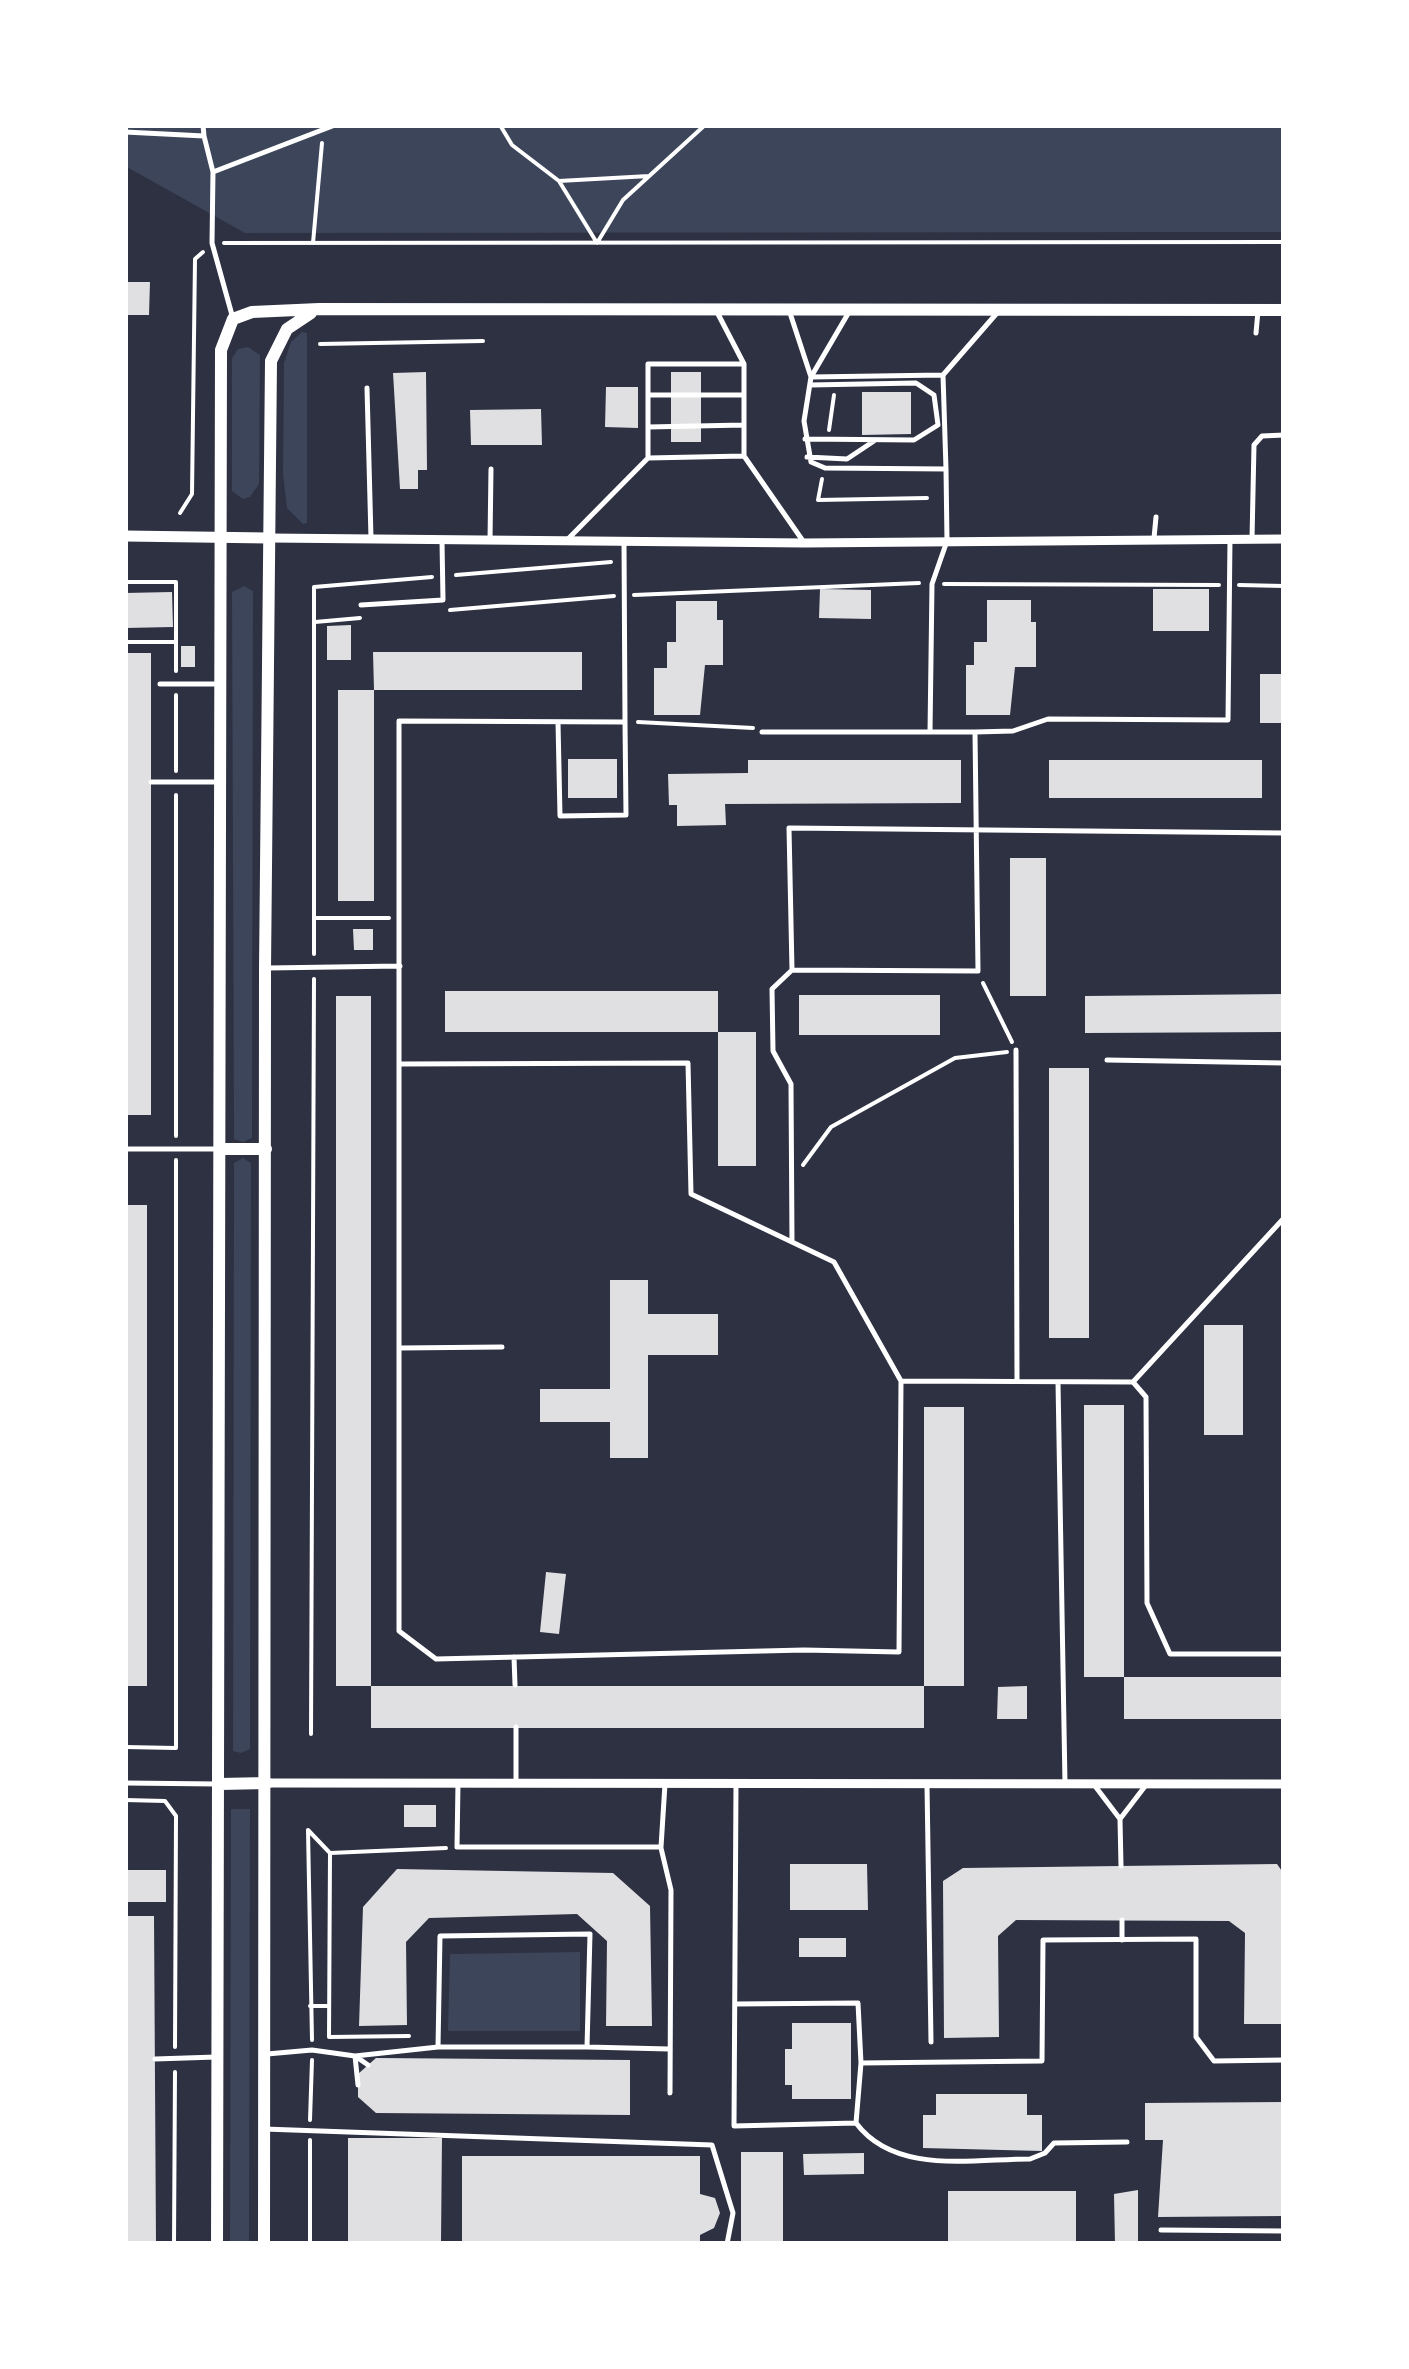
<!DOCTYPE html>
<html>
<head>
<meta charset="utf-8">
<style>
  body { margin:0 }
  #map { position:relative; width:1409px; height:2369px; overflow:hidden; background:#2d3142; font-family:Arial,sans-serif }
  canvas { display:block }
  .frame { position:absolute; inset:0; border:128px solid #fff; pointer-events:none }
</style>
</head>
<body>
<div id="map">
<canvas width="1409" height="2369"></canvas>
<div class="frame"></div>
</div>
<script>
const ctx = document.querySelector('canvas').getContext('2d');
ctx.lineJoin = 'round';
function paint(path, color) { ctx.fillStyle = color; ctx.fill(path, 'evenodd'); }
function trace(path, color, width, dash) { ctx.strokeStyle = color; ctx.lineWidth = width; ctx.lineCap = dash ? 'butt' : 'round'; ctx.setLineDash(dash || []); ctx.stroke(path); }
const green = new Path2D(`
  M125,125H1284V232L245,233L125,166Z
  M302,332L307,333V523L303,524L287,508L283,474L284,363L291,342Z
  M248,347L260,355L259,484L250,497L243,499L232,491V358L238,349Z
  M244,586L253,591L252,1138L243,1142L234,1139L232,592Z
  M243,1158L251,1163L250,1749L241,1753L233,1751L234,1163Z
  M231,1809H250L249,2244H230Z
  M580,1952V2031H448L450,1954Z`);
const building = new Path2D(`
  M127,282H150L149,315H127Z
  M426,372L427,470H418V489H400L393,373Z
  M671,372H701V442H671Z
  M606,387H638V428L605,427Z
  M862,392H911V434L862,435Z
  M541,409L542,445H471L470,410Z
  M820,589L871,590V619L819,618Z
  M1153,589H1209V631H1153Z
  M172,592L173,627L125,628V593Z
  M987,600H1031V622H1036V667H1015L1010,715H966V665H974V642H987Z
  M676,601H717V620H723V665H705L700,715H654V668H667V642H676Z
  M351,625V660H327V626Z
  M181,646H195V667H181Z
  M373,652H582V690H374Z
  M125,653H151V1115H125Z
  M1260,674H1284V723H1260Z
  M338,690H374V901H338Z
  M568,759H617V798H568Z
  M748,760H961V803L725,804L726,825L677,826V805H669L668,774L748,773Z
  M1049,760H1262V798H1049Z
  M1010,858H1046V996H1010Z
  M353,929H373V950H354Z
  M445,991H718V1032H756V1166H718V1032H445Z
  M1284,994V1032L1085,1033V996Z
  M799,995H940V1035H799Z
  M336,996H371V1686H336Z
  M1049,1068H1089V1338H1049Z
  M125,1205H147V1686H125Z
  M610,1280H648V1314H718V1355H648V1458H610V1422H540V1389H610Z
  M1204,1325H1243V1435H1204Z
  M1084,1405H1124V1677H1084Z
  M924,1407H964V1686H924V1728H371V1686H924Z
  M546,1572L566,1574L559,1634L540,1632Z
  M1124,1677H1284V1719H1124Z
  M1027,1686V1719H997L998,1687Z
  M404,1805H436V1827H404Z
  M790,1864H867L868,1910H790Z
  M1277,1864L1284,1874V2024H1244L1245,1933L1229,1921L1016,1920L998,1936L999,2037L944,2038L943,1881L963,1868Z
  M397,1869L613,1873L650,1906L652,2026H606L607,1941L577,1914L429,1918L406,1942L407,2025L359,2026L363,1907Z
  M125,1870H166V1902H125Z
  M125,1916H154L156,2244H125Z
  M799,1938H846V1957H799Z
  M792,2023H851V2099H792V2085H785V2049H792Z
  M376,2058L630,2060V2115L376,2113L358,2097V2074Z
  M936,2094H1027V2115H1042V2151L923,2148V2115H936Z
  M1284,2102V2216L1158,2217L1163,2140H1145V2103Z
  M348,2138H442L441,2241H348Z
  M741,2152H783V2243H741Z
  M864,2153V2174L804,2175L803,2154Z
  M462,2156H700V2194L715,2198L720,2213L714,2228L700,2235V2244H462Z
  M1138,2190V2244H1115L1114,2194Z
  M948,2191H1076V2244H948Z`);
const path = new Path2D(`
  M500,125L512,145L559,181L597,243L623,200L705,125
  M559,181L649,176
  M224,243L1284,242
  M313,243L322,143
  M320,344L483,341
  M829,430L834,395
  M822,479L818,500L927,498
  M180,513L192,494L195,259L203,252
  M456,575L611,562
  M125,582H176V671
  M944,584L1219,585
  M1239,585L1284,586
  M634,595L919,583
  M450,610L614,596
  M315,622L360,618
  M125,642H176
  M176,695V771
  M638,722L753,728
  M176,795V1136
  M314,918H389
  M314,954V587L432,577
  M983,983L1012,1042
  M803,1165L831,1127L955,1058L1007,1052
  M311,1734L314,979
  M125,1747L176,1748V1160
  M125,1800L165,1801L176,1816L175,2047
  M308,1830L312,2040
  M308,1830L329,1852
  M310,2006H328
  M409,2036L329,2037L330,1853L446,1848
  M310,2120L312,2060
  M310,2140V2244
  M174,2244L175,2072`);
const service = new Path2D(`
  M203,125L204,136
  M125,132L204,136L213,172L212,243L232,315
  M213,172L335,125
  M717,312L744,364V456L803,541
  M790,313L811,377L849,312
  M1256,333L1258,311
  M943,375L946,469L825,468L811,462L804,421L811,377Z
  M943,375L997,313
  M367,388L371,538
  M648,395H744
  M648,427L744,425
  M805,439L914,440L938,425L934,395L916,383L810,385
  M807,457L847,459L874,441
  M648,458V364H744
  M946,469L947,541L932,584L930,732H975L978,971L792,970L789,828L1284,833
  M1154,538L1156,517
  M1252,539L1254,445L1262,436L1284,435
  M490,540L491,469
  M567,540L648,458L744,456
  M624,542L625,722L399,721V1631L436,1659L804,1650L899,1652L901,1381
  M361,605L443,600L442,541
  M160,684H217
  M558,722L560,816L626,815L625,722
  M762,732H930
  M975,732L1013,731L1048,719L1228,720L1230,539
  M151,782H219
  M268,968L400,966
  M1016,1050L1017,1381
  M1107,1060L1284,1063
  M401,1064L688,1063L691,1194L834,1262L901,1381L1133,1382L1146,1397L1147,1603L1170,1654H1284
  M125,1149H218
  M792,1242L791,1084L773,1051L772,989L792,970
  M400,1348L502,1347
  M1058,1382L1065,1784
  M1133,1382L1284,1218
  M514,1657L515,1685
  M516,1727V1783
  M125,1783L217,1784
  M458,1783L457,1847H661L665,1784
  M927,1785L931,2042
  M1095,1786L1120,1819L1146,1785
  M1120,1819L1121,1866
  M661,1848L671,1890L670,2093
  M1122,1940V1920
  M735,2004L858,2003L861,2063L856,2123L734,2126L736,1784
  M587,2047L669,2049
  M267,2054L312,2050L355,2056L438,2047H587L590,1934L440,1936L438,2047
  M355,2056L358,2085
  M358,2058L368,2065
  M155,2059L216,2057
  M861,2063L1042,2061L1043,1940L1196,1939V2037L1214,2061L1284,2060
  M856,2123C895,2175 972,2159 1030,2159L1045,2153L1054,2143L1127,2142
  M264,2129L712,2145L733,2213L727,2244
  M1161,2230L1284,2231`);
const minor = new Path2D(`
  M269,538L805,543L1284,539
  M267,1783L1284,1784`);
const tertiary = new Path2D(`
  M125,536L269,538`);
const secondary = new Path2D(`
  M221,1149H266
  M220,1784L267,1783
  M217,2244L221,350L233,319L252,312L319,309L1284,310
  M264,2244L265,968L271,361L287,329L311,313`);
paint(green, '#3c4559');
paint(building, '#e0e0e3');
trace(path, '#fff', 4);
trace(service, '#fff', 5);
trace(minor, '#fff', 9);
trace(tertiary, '#fff', 11);
trace(secondary, '#fff', 12);
</script>
</body>
</html>
